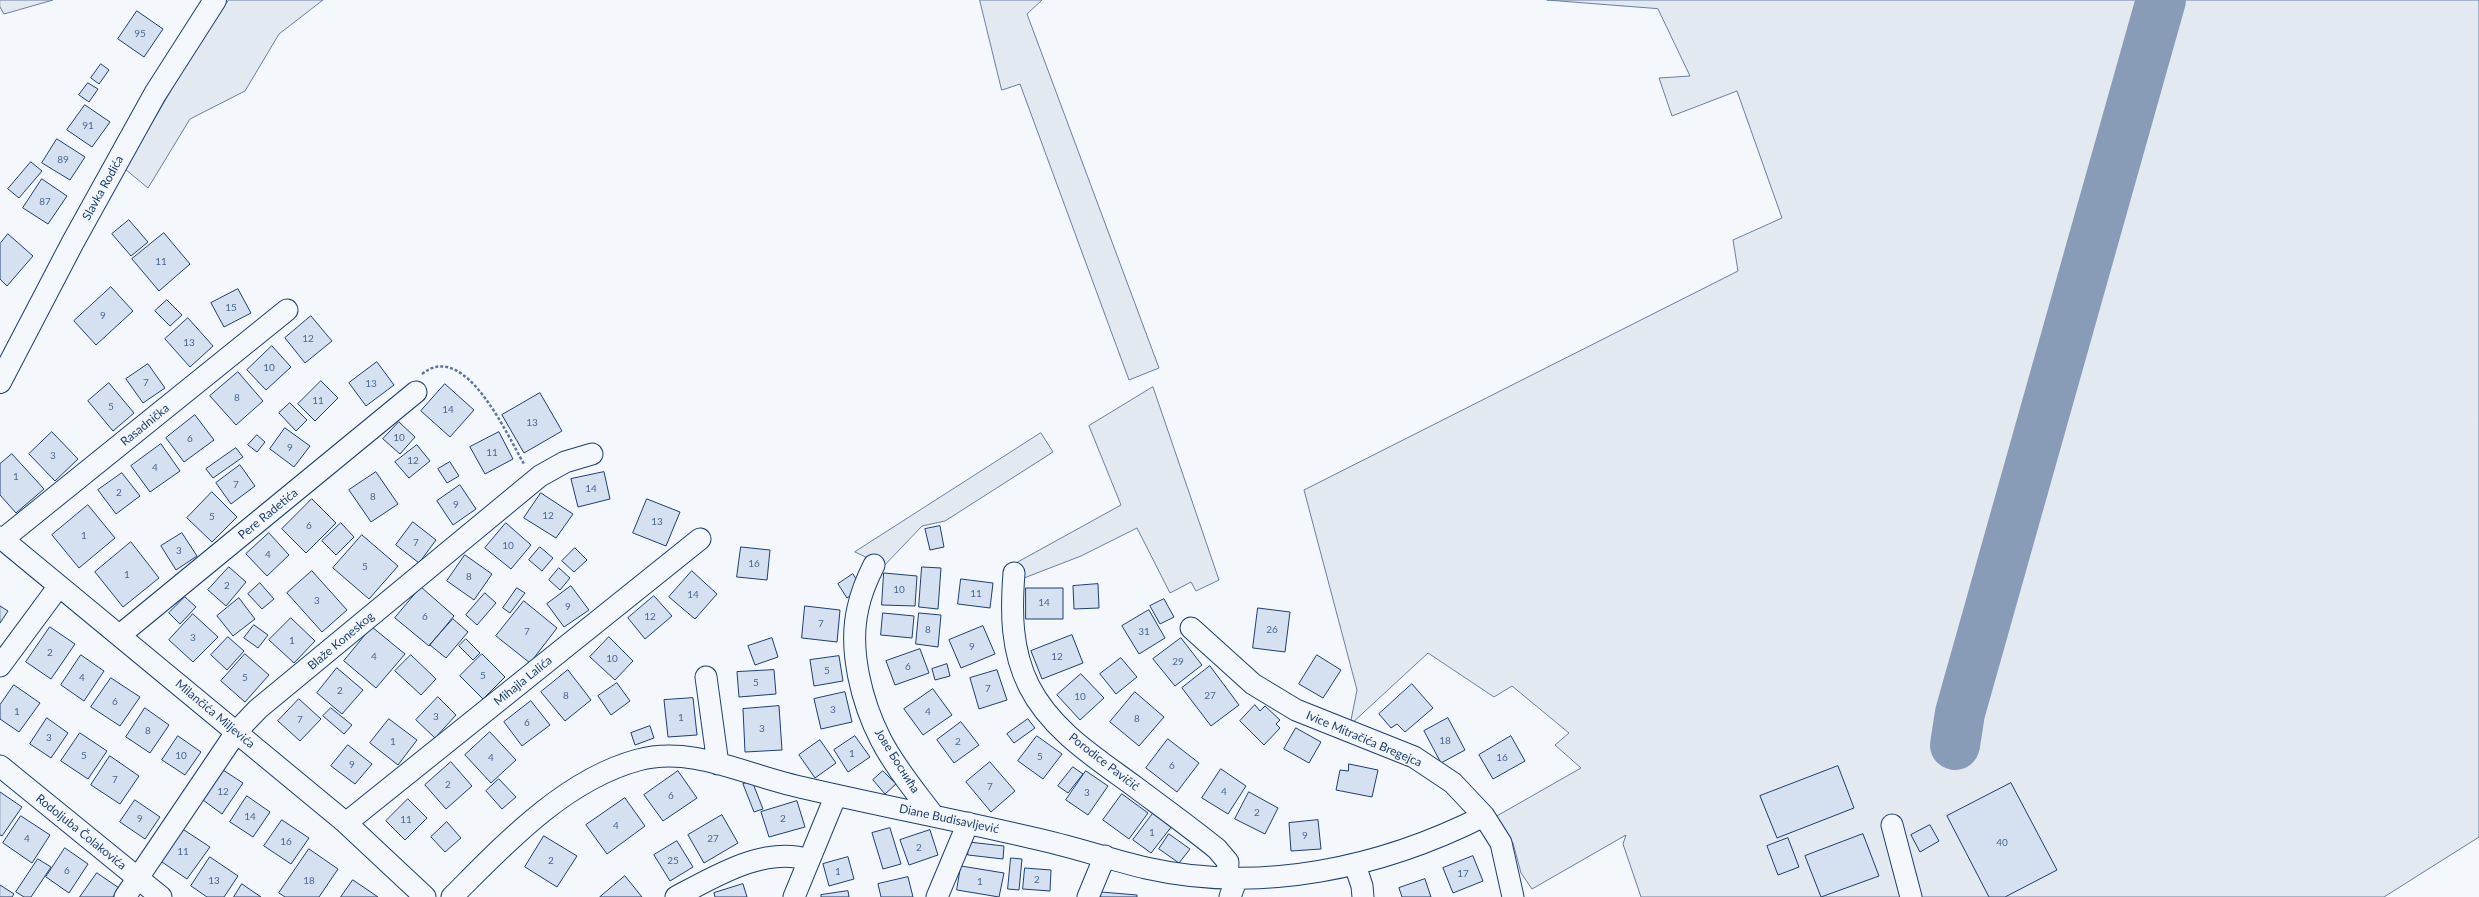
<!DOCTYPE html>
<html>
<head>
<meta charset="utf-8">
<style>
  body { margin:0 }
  canvas { display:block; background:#f4f7fb }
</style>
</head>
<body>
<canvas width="2479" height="897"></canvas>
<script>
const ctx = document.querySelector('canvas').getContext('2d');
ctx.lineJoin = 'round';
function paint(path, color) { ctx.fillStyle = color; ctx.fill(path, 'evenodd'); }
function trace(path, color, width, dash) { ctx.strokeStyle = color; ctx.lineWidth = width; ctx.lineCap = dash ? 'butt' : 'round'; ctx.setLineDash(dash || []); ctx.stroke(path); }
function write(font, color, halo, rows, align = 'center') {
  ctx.font = font + ' Lato,sans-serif'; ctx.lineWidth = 3; ctx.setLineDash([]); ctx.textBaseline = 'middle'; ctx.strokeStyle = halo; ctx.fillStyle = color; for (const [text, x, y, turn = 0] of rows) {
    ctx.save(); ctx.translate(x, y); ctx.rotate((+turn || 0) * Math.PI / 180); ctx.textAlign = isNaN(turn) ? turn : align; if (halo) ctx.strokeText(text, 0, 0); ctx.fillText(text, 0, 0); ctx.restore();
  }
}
const green = new Path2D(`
  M0,0H53L4,14L0,7Z
  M229,0H323L279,34L245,91L190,119L148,188L125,169L197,46Z
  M980,0H1042L1027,14L1159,368L1129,380L1020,84L1002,90Z
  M1547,0H2479V837L2384,897H1641L1623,844L1626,835L1532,889L1521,873L1513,843L1503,830L1488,821L1581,768L1555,745L1569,733L1512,686L1494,697L1428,653L1350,725L1357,690L1304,490L1738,271L1733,240L1782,218L1737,91L1672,116L1659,78L1690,76L1658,9Z
  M1153,387L1219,580L1196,591L1191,582L1170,593L1137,528L1081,556L1024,578L1005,569L1121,505L1089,426Z
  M1041,433L1053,452L945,521L922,526L881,569L872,560L855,552Z`);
const taxiway = new Path2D(`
  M1955,745L1960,713L2161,0`);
const building = new Path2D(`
  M137,11L163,29L144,57L118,39Z
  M101,64L109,70L99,84L91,78Z
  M88,83L98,89L89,102L79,95Z
  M85,105L110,122L92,147L67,130Z
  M57,139L85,157L70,180L42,163Z
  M31,162L42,171L19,198L8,189Z
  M42,179L67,196L48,224L23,208Z
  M129,220L148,242L131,256L112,234Z
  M164,233L190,264L159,291L132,259Z
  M8,234L33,256L7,286L0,279V244Z
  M111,287L133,311L96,345L74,321Z
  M238,289L251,313L224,327L211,303Z
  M167,300L182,315L170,326L155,311Z
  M311,316L332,341L305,363L285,338Z
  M188,318L213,346L190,367L165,339Z
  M272,346L291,367L266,390L247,370Z
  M377,362L394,385L366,406L349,383Z
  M148,364L165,388L143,403L126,379Z
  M238,372L263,401L236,425L210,396Z
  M321,381L338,398L315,421L298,404Z
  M109,383L134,413L113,431L88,401Z
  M445,384L474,410L450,437L421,411Z
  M540,393L562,431L524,453L502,415Z
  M290,403L307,420L296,431L279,413Z
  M195,415L214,440L184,462L166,438Z
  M399,422L415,437L400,454L383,439Z
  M285,428L310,446L294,467L270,449Z
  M52,432L78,459L55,481L29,454Z
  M499,432L513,459L485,474L470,447Z
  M257,435L265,442L257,452L248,445Z
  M161,444L180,471L150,492L131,466Z
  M417,445L430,461L409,478L395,462Z
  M236,448L243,457L213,478L206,469Z
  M12,454L44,489L16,513L0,495V464Z
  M450,462L459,476L447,483L438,469Z
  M240,465L255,486L231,504L216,483Z
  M376,472L398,504L371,522L349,490Z
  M604,472L610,499L578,507L571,479Z
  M122,473L140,496L116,514L98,490Z
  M460,485L476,509L453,525L437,501Z
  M212,492L237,517L212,542L187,518Z
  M541,493L573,514L556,538L524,518Z
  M312,499L336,523L306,553L282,529Z
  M647,499L680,512L666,546L633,533Z
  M88,505L115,538L79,568L52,535Z
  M413,522L436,540L419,563L396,545Z
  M341,523L354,537L336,555L322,541Z
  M506,523L531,545L511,569L485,548Z
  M940,526L944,547L930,550L925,529Z
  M182,533L197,556L176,570L161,546Z
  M269,533L289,555L267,576L246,554Z
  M362,535L398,566L369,599L333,568Z
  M131,542L159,578L123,607L95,572Z
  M540,547L553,558L542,571L529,560Z
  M741,547L770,550L767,580L737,577Z
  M575,548L587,560L574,572L562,561Z
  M465,555L492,574L474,600L447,581Z
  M229,567L246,582L226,606L208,590Z
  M922,567L941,568L938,609L919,607Z
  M559,568L570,578L560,590L549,580Z
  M312,571L347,610L322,632L287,593Z
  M692,571L717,594L695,619L669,597Z
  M884,573L917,576L915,606L882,605Z
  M853,574L862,588L847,598L838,584Z
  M961,579L993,583L990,608L958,604Z
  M260,583L274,599L262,609L248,594Z
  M1098,584L1099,608L1074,609L1073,586Z
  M571,586L589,610L564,627L547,604Z
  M421,587L454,616L429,646L395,618Z
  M517,588L525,593L510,613L503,608Z
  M1026,588H1063V619H1026Z
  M485,593L496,603L477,625L466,615Z
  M654,596L672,616L645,639L628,618Z
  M185,597L196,607L180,624L169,613Z
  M239,598L255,619L233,636L217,616Z
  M1164,599L1174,617L1160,624L1150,606Z
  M524,601L557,628L530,663L496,636Z
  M0,606L8,611L0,623Z
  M805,606L840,610L837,642L802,638Z
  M1258,608L1290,612L1285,652L1253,648Z
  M1149,610L1165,638L1139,654L1122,626Z
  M883,613L914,616L912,638L881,635Z
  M919,613L941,615L938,647L916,644Z
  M193,614L218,637L193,662L169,640Z
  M291,618L315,641L294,663L269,640Z
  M453,619L468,632L446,658L430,645Z
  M254,625L268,635L258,648L244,638Z
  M983,626L995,654L961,668L949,640Z
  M50,627L75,644L51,679L26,662Z
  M372,627L405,654L376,688L344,661Z
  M1072,635L1083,663L1042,679L1031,651Z
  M228,637L244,651L227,670L211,655Z
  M609,637L633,661L615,680L590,657Z
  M772,638L778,657L755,665L748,646Z
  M1181,638L1202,665L1175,686L1153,659Z
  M466,639L480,653L473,660L459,646Z
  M920,649L929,673L895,685L886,661Z
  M245,654L269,675L245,702L221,681Z
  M482,654L505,677L483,699L460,676Z
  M81,655L104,671L84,701L61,685Z
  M411,655L436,679L421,695L395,671Z
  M1317,655L1341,670L1323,698L1299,684Z
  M839,656L843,681L814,686L810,660Z
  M1121,658L1137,677L1116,694L1100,674Z
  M947,664L950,676L935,680L932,669Z
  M1210,666L1239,705L1211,726L1182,688Z
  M337,668L363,690L342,714L317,693Z
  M568,670L591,700L565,721L541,692Z
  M774,670L776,694L739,697L737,672Z
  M997,670L1007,700L979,709L970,678Z
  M1081,674L1104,698L1080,720L1057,695Z
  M111,678L140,697L120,726L91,707Z
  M617,683L630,701L611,715L598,696Z
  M1412,684L1433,708L1405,732L1397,724L1391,728L1379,714Z
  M14,685L40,703L19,732L0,719V705Z
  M933,689L952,715L923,735L904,709Z
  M845,692L852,722L821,729L814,699Z
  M1135,692L1164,717L1139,746L1110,722Z
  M438,697L456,715L435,738L416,720Z
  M693,698L697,735L668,737L664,700Z
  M299,699L321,719L300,741L278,721Z
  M531,701L550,725L522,746L504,722Z
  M1255,705L1260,711L1265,706L1280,720L1276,724L1280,728L1264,745L1240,721Z
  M779,706L782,750L745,752L743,709Z
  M145,708L169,725L150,753L126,737Z
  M331,708L352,725L344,734L323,716Z
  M47,718L68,733L51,758L30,744Z
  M1448,718L1465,750L1441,763L1424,731Z
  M389,719L417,740L398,765L370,743Z
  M1028,719L1035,728L1014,743L1007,734Z
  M961,722L979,745L954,763L937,740Z
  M650,726L654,738L635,745L631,733Z
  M1296,728L1321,742L1309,763L1284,749Z
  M490,732L516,760L491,783L465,755Z
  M80,733L107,751L88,779L61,761Z
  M178,736L201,752L185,775L162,760Z
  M855,736L870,757L848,772L834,750Z
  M1037,736L1062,754L1043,779L1018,761Z
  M1511,736L1525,761L1493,779L1479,755Z
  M1168,739L1199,763L1177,792L1146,768Z
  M820,740L836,763L815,778L799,755Z
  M348,745L372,764L355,784L331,766Z
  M110,756L139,776L120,804L91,785Z
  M451,762L472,786L446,809L425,785Z
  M990,762L1015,791L991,812L966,782Z
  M1349,764L1378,770L1372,797L1336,790L1340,770L1348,771Z
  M1838,766L1854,808L1777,838L1760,796Z
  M1073,767L1083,774L1068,793L1058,786Z
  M1221,769L1246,786L1228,814L1202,798Z
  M223,770L243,783L222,814L203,800Z
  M678,771L697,798L663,821L644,795Z
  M883,771L896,784L885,794L873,780Z
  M1086,771L1108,786L1088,815L1066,800Z
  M499,779L516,797L502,809L486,791Z
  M752,781L763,809L754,812L743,784Z
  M2011,783L2057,870L2005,897H1989L1947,816Z
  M0,792L22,807L2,836L0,835Z
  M1249,792L1278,808L1265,834L1235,819Z
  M1122,794L1148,813L1129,839L1103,820Z
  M247,796L270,812L253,837L230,822Z
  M625,798L645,826L607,854L586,825Z
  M408,799L427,818L405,840L386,821Z
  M135,800L160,817L145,839L120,822Z
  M797,801L805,827L769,837L761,812Z
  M1154,812L1172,826L1151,853L1133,840Z
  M722,815L738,843L704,863L688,835Z
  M21,816L50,835L32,863L3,843Z
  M282,820L309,838L291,864L264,846Z
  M1318,820L1321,849L1291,851L1289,823Z
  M447,822L461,838L445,852L431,837Z
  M1930,825L1939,841L1920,852L1911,835Z
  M178,826L210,847L187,879L156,858Z
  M890,828L901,864L883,869L872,833Z
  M930,830L938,855L909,865L900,840Z
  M1169,834L1190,849L1179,863L1159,849Z
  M1863,834L1879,876L1821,897L1805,856Z
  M544,836L577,856L557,887L525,867Z
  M1788,838L1799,867L1778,875L1767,846Z
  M677,841L693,867L670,881L654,855Z
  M969,842L1004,846L1003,859L968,855Z
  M65,848L88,864L69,893L46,877Z
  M309,849L338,869L319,897H285L279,893Z
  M1473,856L1483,881L1453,893L1443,868Z
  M210,857L238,876L224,897H207L191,886Z
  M848,857L854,879L829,886L823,864Z
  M1011,858L1022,859L1019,890L1008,889Z
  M38,859L51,867L31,897H24L16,892Z
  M961,866L1004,873L999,897L957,890Z
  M1025,868L1051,870L1050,891L1023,889Z
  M97,873L119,888L113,897H80Z
  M625,876L642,897H600Z
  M908,877L913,897H881L878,884Z
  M1425,879L1431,897H1402L1399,888Z
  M353,880L378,897H341Z
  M242,884L261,897H234Z
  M743,884L747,897H715L714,893Z
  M0,885L14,894L12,897H0Z
  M848,891L849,897H821V895Z
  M1101,892L1137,895V897H1101Z`);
const path = new Path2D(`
  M422,374C465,339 507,435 524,464`);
const minor = new Path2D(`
  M0,537L346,823L425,897
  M3,539L287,310
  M874,565C867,579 861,593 858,608C848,650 862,703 881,740C895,767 915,791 933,815
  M1014,573C1011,612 1011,650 1029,686C1051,730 1096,758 1134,786C1162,807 1190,827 1217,849L1228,862L1227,877
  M1191,628L1253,684L1296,710L1414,757L1453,783L1484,816L1501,843L1513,897
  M120,635L416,392
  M0,666L59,586
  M706,677L718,764
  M0,766L161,897
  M346,823L700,539
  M1892,825L1911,897
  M1355,865L1362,886L1363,897
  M125,897L237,731L258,709L540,476L565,462L592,454
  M452,897C504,845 564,780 638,760C693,745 747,776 800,787C877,805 956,820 1033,838C1071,846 1108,859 1146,868C1261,894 1381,868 1484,816
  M676,897C714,877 765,845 809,860
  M794,897L836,795
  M937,897L968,823
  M1088,897L1105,856
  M1230,897L1237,878`);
const major = new Path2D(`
  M0,382L73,242L155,94L215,0`);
const numberNames = [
  ["95",140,34],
  ["91",88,126],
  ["89",63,160],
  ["87",45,202],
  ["11",161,262],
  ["15",231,308],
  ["9",103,316],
  ["12",308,339],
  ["13",189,343],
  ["10",269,368],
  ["7",146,383],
  ["13",371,384],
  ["8",237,398],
  ["11",318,401],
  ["5",111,407],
  ["14",448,410],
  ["13",532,423],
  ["10",399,438],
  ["6",190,439],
  ["9",290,448],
  ["11",492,453],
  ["3",53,456],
  ["12",413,461],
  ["4",155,468],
  ["1",16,477],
  ["7",236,485],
  ["14",591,489],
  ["2",119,493],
  ["8",373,497],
  ["9",456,505],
  ["12",548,516],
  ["5",212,517],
  ["13",657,522],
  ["6",309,526],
  ["1",84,536],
  ["7",416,543],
  ["10",508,546],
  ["3",179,551],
  ["4",268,555],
  ["16",754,564],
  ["5",365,567],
  ["1",127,575],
  ["8",469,577],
  ["2",227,586],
  ["10",899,590],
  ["11",976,594],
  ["14",693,595],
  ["3",317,601],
  ["14",1044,603],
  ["9",568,607],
  ["6",425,617],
  ["12",650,617],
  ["7",821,624],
  ["8",928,630],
  ["26",1272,630],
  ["7",527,632],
  ["31",1144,632],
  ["3",193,638],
  ["1",292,641],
  ["9",972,647],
  ["2",50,653],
  ["4",374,657],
  ["12",1057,657],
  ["10",612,659],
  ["29",1178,662],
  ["6",908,667],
  ["5",827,671],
  ["5",483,676],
  ["4",82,678],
  ["5",245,678],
  ["5",756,683],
  ["7",988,689],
  ["2",340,691],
  ["8",566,696],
  ["27",1210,696],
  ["10",1080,697],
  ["6",115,702],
  ["3",833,710],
  ["1",17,712],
  ["4",928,712],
  ["3",436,717],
  ["1",681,718],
  ["8",1137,719],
  ["7",300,720],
  ["6",527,723],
  ["3",762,729],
  ["8",148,731],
  ["3",49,738],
  ["18",1445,741],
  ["1",393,742],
  ["2",958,742],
  ["1",852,754],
  ["5",84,756],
  ["10",181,756],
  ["5",1040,757],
  ["4",491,758],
  ["16",1502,758],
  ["9",352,765],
  ["6",1172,766],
  ["7",115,780],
  ["2",448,785],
  ["7",990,787],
  ["12",223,792],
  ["4",1224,792],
  ["3",1087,793],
  ["6",671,796],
  ["2",1257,813],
  ["14",250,817],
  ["9",140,819],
  ["2",783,819],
  ["11",406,820],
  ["4",616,826],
  ["1",1152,833],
  ["9",1305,836],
  ["4",27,839],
  ["27",713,839],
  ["16",286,842],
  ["40",2002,843],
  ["2",919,848],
  ["11",183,852],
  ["2",551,861],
  ["25",673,861],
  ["6",67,871],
  ["1",838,872],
  ["17",1463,874],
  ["2",1037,880],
  ["13",214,881],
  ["18",309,881],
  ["1",980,882]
];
const streetNames = [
  ["Slavka Rodića",103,188,-61],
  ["Rasadnička",145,425,-39],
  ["Pere Radetića",268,514,-39],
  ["Blaže Koneskog",341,641,-40],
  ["Mihajla Lalića",523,681,-39],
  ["Milančića Miljevića",215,714,40],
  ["Ivice Mitračića Bregejca",1364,739,23],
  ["Јове Боснића",897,761,58],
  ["Porodice Pavičić",1104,762,38],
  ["Diane Budisavljević",949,819,12],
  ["Rodoljuba Čolakovića",81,832,39]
];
paint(green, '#e3e9f0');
trace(green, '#687fa3', 1);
trace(taxiway, '#889bb7', 50);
paint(building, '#d5e0f0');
trace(building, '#1d3f73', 1);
trace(minor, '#1d3f73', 23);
trace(major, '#1d3f73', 24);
trace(path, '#5e769c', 2.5, [3, 2]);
trace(minor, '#f4f7fb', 21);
trace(major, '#f4f7fb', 22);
write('10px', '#4b6792', null, numberNames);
write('12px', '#1d3f73', '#f4f7fb', streetNames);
</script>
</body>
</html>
